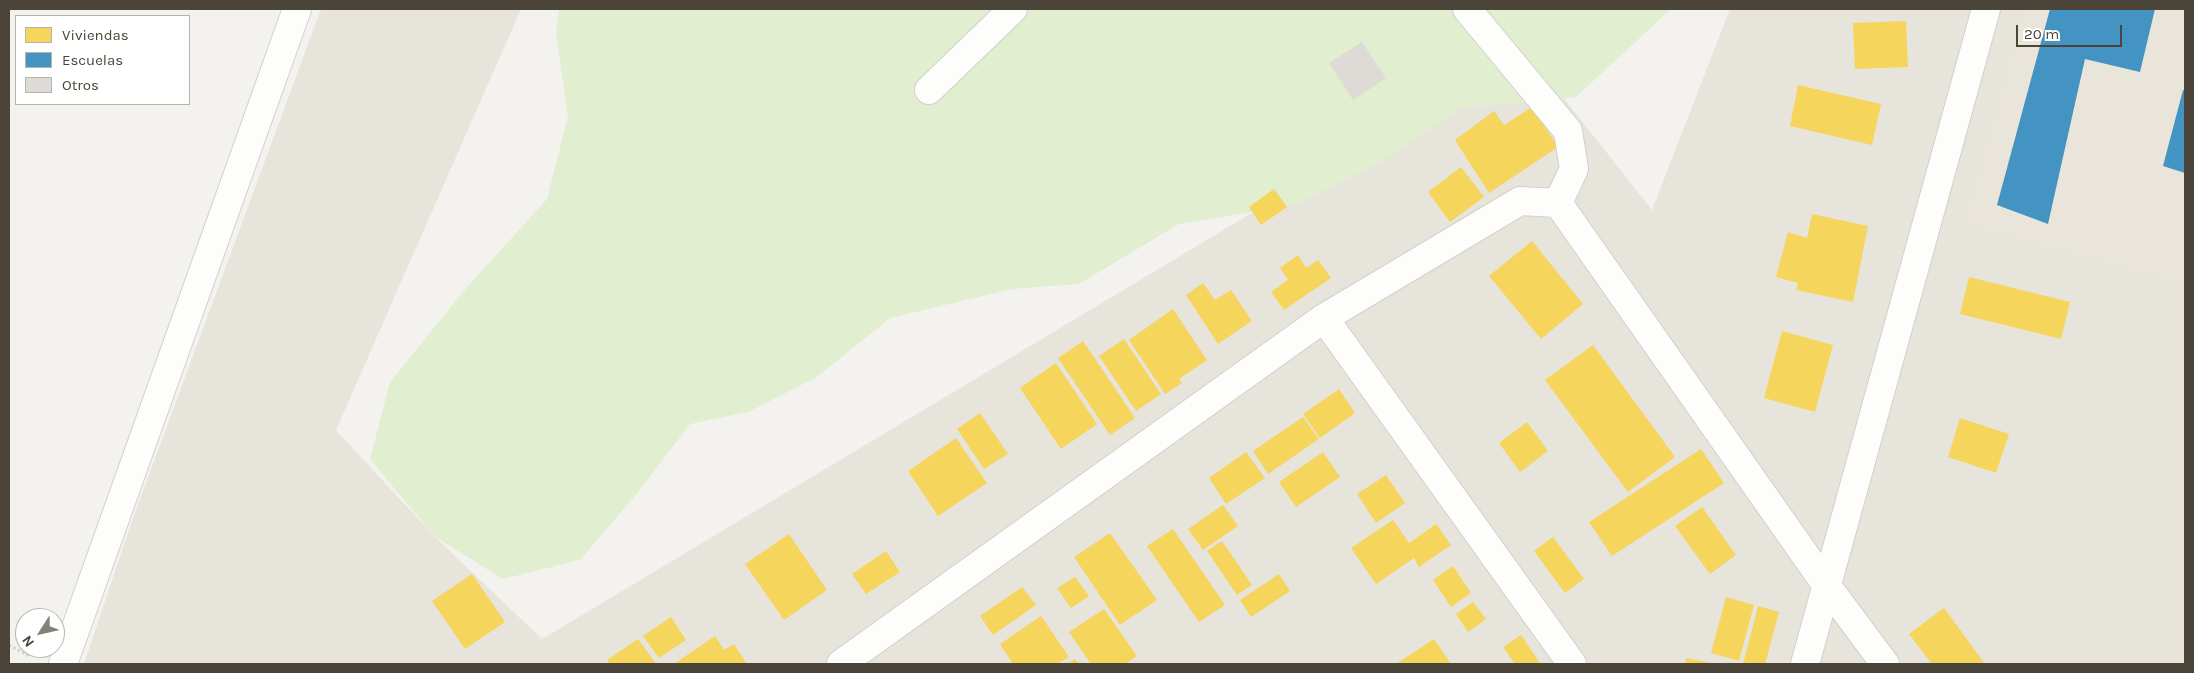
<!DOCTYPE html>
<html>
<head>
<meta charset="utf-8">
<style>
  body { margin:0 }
  #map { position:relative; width:2194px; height:673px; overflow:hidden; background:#f4f2ee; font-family:Karla,sans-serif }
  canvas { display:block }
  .frame { position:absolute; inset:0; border:10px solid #4b4439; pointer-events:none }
  .legend { position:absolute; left:15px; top:15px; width:175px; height:90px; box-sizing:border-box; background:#fff; border:1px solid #b7b4b0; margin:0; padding:6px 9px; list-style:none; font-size:15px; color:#4b4439 }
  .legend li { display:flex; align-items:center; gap:10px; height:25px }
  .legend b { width:25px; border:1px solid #b7b4b0 }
  .north { position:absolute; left:15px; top:608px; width:50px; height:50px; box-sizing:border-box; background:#fff; border:1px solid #b7b4b0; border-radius:50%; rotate:235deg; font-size:14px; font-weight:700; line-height:20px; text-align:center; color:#4b4439 }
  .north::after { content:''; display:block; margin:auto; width:18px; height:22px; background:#868178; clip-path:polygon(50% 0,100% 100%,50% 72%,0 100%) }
  .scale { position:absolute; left:2016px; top:25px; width:106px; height:22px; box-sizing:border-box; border:2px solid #4b4439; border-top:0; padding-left:6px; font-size:15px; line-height:18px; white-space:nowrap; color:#4b4439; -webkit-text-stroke:4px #fff; paint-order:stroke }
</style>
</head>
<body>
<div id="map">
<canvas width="2194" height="673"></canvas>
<div class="frame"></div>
<ul class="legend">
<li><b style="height:14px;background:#f6d55c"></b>Viviendas</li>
<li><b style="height:14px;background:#4393c3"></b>Escuelas</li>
<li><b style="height:14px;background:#dedbd6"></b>Otros</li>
</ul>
<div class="north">N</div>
<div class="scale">20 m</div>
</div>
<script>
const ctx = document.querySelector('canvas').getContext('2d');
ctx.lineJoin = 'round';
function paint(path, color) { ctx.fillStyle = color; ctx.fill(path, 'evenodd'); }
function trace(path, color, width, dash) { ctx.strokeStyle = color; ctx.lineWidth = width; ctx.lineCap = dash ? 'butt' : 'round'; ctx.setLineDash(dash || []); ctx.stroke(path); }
const residential = new Path2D(`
  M321,9H521L336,430L434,536L542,639L1525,49L1652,210L1730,9H2185V664H84L132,521Z`);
const education = new Path2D(`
  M2026,9H2185V283L1966,223Z`);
const green = new Path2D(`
  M559,9H1671L1576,97L1463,108L1379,163L1294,205L1179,224L1079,284L1012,289L890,318L817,377L748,412L690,424L639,491L580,560L503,579L434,536L370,459L390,382L468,286L547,199L568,116L556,34Z`);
const homes = new Path2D(`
  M1906,21L1908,67L1855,69L1853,23Z
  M1798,85L1881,104L1872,145L1790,126Z
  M1532,107L1558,147L1489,193L1455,140L1494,111L1504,125Z
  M1461,167L1484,197L1450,222L1428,192Z
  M1274,189L1287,207L1261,225L1249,207Z
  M1812,214L1868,226L1853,302L1796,290L1798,283L1776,277L1788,232L1807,238Z
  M1532,241L1583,304L1541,339L1489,276Z
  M1298,255L1306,268L1318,260L1331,278L1284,310L1271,292L1288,280L1280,268Z
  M1969,277L2070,302L2061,339L1960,314Z
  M1203,283L1215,300L1231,290L1252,321L1218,344L1186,295Z
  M1173,309L1207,360L1179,379L1182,383L1165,394L1129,340Z
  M1782,331L1833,345L1815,412L1764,398Z
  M1124,339L1161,394L1136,411L1099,356Z
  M1083,341L1135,418L1110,435L1058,358Z
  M1593,345L1675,457L1628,492L1545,380Z
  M1056,363L1097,424L1061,449L1020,388Z
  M1339,389L1355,413L1320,438L1303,414Z
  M980,413L1008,454L984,469L957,429Z
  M1303,417L1319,439L1268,474L1253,451Z
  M1960,418L2009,434L1996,473L1948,457Z
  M1527,422L1548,451L1520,472L1499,443Z
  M956,438L987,483L938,516L908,471Z
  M1701,449L1724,483L1612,556L1589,522Z
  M1246,452L1265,478L1226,504L1209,478Z
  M1323,452L1340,477L1296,507L1279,482Z
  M1386,475L1405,503L1376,523L1357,494Z
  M1223,505L1238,526L1203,550L1188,529Z
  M1702,507L1736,555L1710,574L1675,526Z
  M1393,520L1409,543L1436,524L1451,545L1419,567L1414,558L1376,584L1351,548Z
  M1173,529L1225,605L1199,622L1147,546Z
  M1110,533L1157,600L1120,625L1074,557Z
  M789,534L827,590L784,620L745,564Z
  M1553,537L1584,579L1565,593L1534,551Z
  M1222,541L1252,585L1237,595L1207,551Z
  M886,551L900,572L866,594L852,574Z
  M1453,566L1471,593L1451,607L1433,580Z
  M472,574L505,622L465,649L432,601Z
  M1279,574L1290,591L1251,617L1240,600Z
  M1075,577L1089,596L1071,608L1057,588Z
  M1022,587L1036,605L993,635L980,616Z
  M1726,597L1754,605L1739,661L1711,653Z
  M1473,602L1486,619L1468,632L1456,614Z
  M1758,606L1779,612L1765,664H1743Z
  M1944,608L1985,664H1932L1909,634Z
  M1104,609L1137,656L1125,664H1091L1069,632Z
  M1041,616L1069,657L1057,664H1013L1000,644Z
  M671,617L686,640L659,658L643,636Z
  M1521,635L1540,663L1538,664H1515L1503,647Z
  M715,636L724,650L734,644L747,664H674Z
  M638,639L656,664H610L607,660Z
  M1434,639L1451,664H1396Z
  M1686,658L1712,663V664H1685Z
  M1075,659L1079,664H1068Z`);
const schools = new Path2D(`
  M2050,9H2155L2140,72L2085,59L2048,224L1997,205Z
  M2183,90L2185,91V173L2163,166Z`);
const building = new Path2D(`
  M1362,42L1386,78L1353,100L1329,63Z`);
const path = new Path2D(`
  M9,645L31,657`);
const minor = new Path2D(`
  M1467,9L1568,131L1574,169L1558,203
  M929,90L1013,9
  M1324,318L1572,664
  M63,664L297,9
  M841,664L1324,318L1520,201L1558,203L1827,586L1885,664
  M1805,664L1986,9`);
paint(residential, '#e7e4dc');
paint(education, '#eae5da');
paint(green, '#e1eecf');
paint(homes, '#f6d55c');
paint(schools, '#4393c3');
paint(building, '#dedbd6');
trace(minor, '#d2d0cb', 30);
trace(path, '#d3d2cc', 3, [2.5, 2.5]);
trace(minor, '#fdfdfc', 28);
</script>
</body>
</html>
